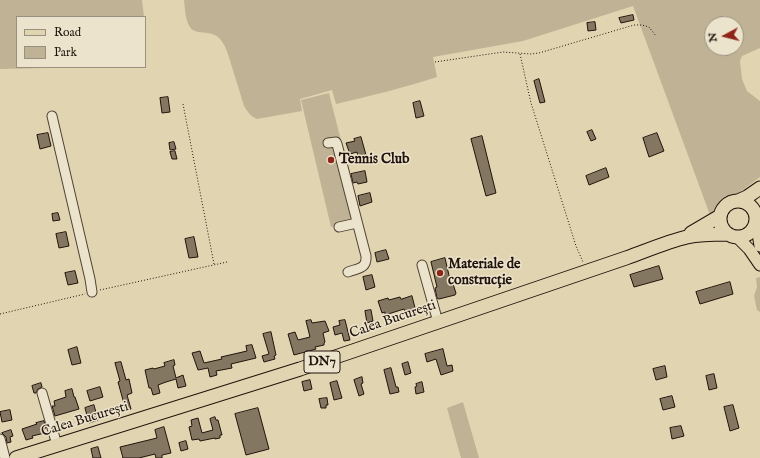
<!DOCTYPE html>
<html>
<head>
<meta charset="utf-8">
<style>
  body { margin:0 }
  #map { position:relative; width:760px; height:458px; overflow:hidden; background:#e1d4b1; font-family:"IM FELL English",serif }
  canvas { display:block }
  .legend { position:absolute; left:16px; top:16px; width:130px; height:52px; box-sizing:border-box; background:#ece3cc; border:1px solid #9a907f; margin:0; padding:5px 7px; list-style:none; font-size:12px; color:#20130c }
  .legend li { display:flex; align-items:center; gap:8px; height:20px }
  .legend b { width:20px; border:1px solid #9a907f }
  .north { position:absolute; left:704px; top:16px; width:40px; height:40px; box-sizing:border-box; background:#ece3cc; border:1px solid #9a907f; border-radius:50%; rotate:263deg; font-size:11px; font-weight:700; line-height:16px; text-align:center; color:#20130c }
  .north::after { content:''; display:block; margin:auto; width:14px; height:18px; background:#8f2418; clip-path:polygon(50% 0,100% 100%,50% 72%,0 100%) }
</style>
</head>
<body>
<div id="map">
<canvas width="760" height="458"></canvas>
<ul class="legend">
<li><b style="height:5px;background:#e1d4b1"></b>Road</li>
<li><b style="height:11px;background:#c0b395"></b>Park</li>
</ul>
<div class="north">N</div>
</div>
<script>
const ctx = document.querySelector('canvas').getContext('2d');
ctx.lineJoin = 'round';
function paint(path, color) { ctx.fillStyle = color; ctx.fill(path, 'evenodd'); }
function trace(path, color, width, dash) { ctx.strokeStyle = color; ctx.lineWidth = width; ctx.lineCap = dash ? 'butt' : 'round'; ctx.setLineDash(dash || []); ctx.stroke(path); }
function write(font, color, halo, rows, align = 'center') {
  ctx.font = font + ' "IM FELL English",serif'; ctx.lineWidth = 3; ctx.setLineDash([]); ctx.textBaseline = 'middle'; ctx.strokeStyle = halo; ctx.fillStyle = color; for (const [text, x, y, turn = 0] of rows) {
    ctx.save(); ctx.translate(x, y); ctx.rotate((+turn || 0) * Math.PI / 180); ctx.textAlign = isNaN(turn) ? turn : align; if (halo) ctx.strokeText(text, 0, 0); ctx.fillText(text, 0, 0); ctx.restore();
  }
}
const green = new Path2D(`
  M0,0H142L144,17H17V67H56L46,68L0,69Z
  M184,0H760V48L742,56L740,61L742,79L747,91L760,101V177L710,215L633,6L523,41L433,57L437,77C403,88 370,96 336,104L332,90L300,99L302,111L257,119C250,116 248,112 244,106C240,93 236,80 232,67C229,58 227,47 220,39C212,29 195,36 190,27C185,20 185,8 184,0ZM712,24H736V48H712Z
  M329,93L361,220L331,227L301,100Z
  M760,277V312L757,310L754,296L757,287L756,278Z
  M463,402L479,458H461L447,408Z`);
const building = new Path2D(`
  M633,15L634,20L621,23L619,18Z
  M595,22L596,30L588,31L587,23Z
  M539,79L545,102L540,103L534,81Z
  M168,97L170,112L162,113L160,98Z
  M420,101L424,116L416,118L413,103Z
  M592,130L596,139L591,141L587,132Z
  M48,133L51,146L40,149L37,135Z
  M657,133L664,151L649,157L643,138Z
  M482,136L496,193L486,196L471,139Z
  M361,137L366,155L358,157L357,152L350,154L346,143L355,141L354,139Z
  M174,142L176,149L170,150L169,143Z
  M175,151L177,159H172L170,152Z
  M606,168L609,177L589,185L586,176Z
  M365,171L367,182L358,184L357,182L353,183L351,174Z
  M370,193L372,202L360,206L358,196Z
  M58,213L60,220L53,221L52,214Z
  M66,232L69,246L59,248L56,234Z
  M194,237L198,257L189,258L185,239Z
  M386,250L389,259L377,262L375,253Z
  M445,258L451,284H453L456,293L455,295L439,299L437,298L435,288L437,287L431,262Z
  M659,266L663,279L634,287L630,275Z
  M75,271L78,283L68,285L65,273Z
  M372,275L375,287L366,290L363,277Z
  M730,282L733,294L700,304L696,292Z
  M412,296L416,312L406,314L404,309L385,315V312L382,313L378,301L388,298L389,300L400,297L401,299Z
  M371,310L373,321L367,323L365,311Z
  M311,320L312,323L325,321L329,331L323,333L325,342L324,343V345L315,347L316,349L294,355L288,334L295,332L298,340L310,337L306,321Z
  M345,320L350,340L344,341L342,333L335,335L333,327L340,325L339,321Z
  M271,332L276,355L274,356L275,359L264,362L262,356L269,354L263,334Z
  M252,345L256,358L231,364L232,368L216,371L217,375L210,377L208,368L198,370L192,353L200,351L204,363L222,359L221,357L247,351L246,346Z
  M77,347L81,363L72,365L68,350Z
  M443,349L447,366L452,365L453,371L441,375L436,359L427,362L425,354Z
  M174,360L175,365L173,366L176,378L183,375L186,386L178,388L176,379L166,382L158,385L160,393L153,395L151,388H149L145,370L153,368L154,369L165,366L164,363Z
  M121,362L126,380L129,379L132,393L127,395L131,409L126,411L118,382L120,381L115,363Z
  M408,362L411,373L405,375L402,364Z
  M665,366L667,377L656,380L653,369Z
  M391,368L396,387H398L399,392L390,394L384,370Z
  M714,374L717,388L709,390L706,376Z
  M362,377L363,383L361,384L364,394L359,396L354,380Z
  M310,380L312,389L304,391L302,382Z
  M337,381L342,398L334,400L330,383Z
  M422,382L424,392L416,394L415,387L417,386L416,384Z
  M41,383L42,387L38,389L36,393H34L32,386Z
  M100,387L103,397L90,401L87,391Z
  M72,389L74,397H75L79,409L55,416L52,406H55L54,401L66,397L65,391Z
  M672,396L675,407L663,410L660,399Z
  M327,398L328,405H326V408H321L319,399Z
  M94,405L98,420L89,423L85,408Z
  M733,405L739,428L730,431L724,407Z
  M258,408L269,449L246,455L235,414Z
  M10,410L12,420L2,422L0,412Z
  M215,417L216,420H218L222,435H220V438L215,439V438L200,441L199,439L192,440L189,427L192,426L191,420L198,418L202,433L213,430L210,419Z
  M44,421L46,428H44L45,433L32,436L33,438L26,440L22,429L37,424L36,423Z
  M681,426L684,436L672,439L670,428Z
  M164,427L171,453L162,455V458H156L155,454L139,458H123L120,447L157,438L155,430Z
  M11,430L13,436L10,437L11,442L7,443L6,437L2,433Z
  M186,441L188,449L181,451L179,443Z
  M98,447L101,458H93L91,449Z`);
const path = new Path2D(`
  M520,54L531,103L576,246L583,262
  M435,62L503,52L531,54L539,53L634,25H642L649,27L656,36
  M183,104L214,264
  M100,290L227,262
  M0,314L85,294`);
const minor = new Path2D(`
  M52,116L90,279L92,292
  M328,143L336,142L337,144L366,256C367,269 358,268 348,272
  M339,227L357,223
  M422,265L438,322
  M42,393L57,445
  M0,439L5,458`);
const major = new Path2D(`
  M756,221L760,246
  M737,237L749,249L760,265`);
const highway = new Path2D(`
  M738,201L747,197L760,188
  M720 219a18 18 0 1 1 36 0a18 18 0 1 1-36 0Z
  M691,233L720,216
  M16,458L300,369L626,258C646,251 666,242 687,237C700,234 714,234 727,234`);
const markers = [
  [331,160,4,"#8f2418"],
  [440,273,4,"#8f2418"]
];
const shields = [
  [322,362,36]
];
const shieldNames = [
  ["DN7",322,362]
];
const poiNames = [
  ["Tennis Club",339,160],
  ["Materiale de",448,265],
  ["construcție",448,281]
];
const streetNames = [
  ["Calea București",393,320,-19],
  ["Calea București",85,420,-17]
];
paint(green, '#c0b395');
paint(building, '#847762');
trace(building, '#20130c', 1);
trace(minor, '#504335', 11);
trace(major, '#20130c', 13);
trace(highway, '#20130c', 15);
trace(path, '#20130c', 1, [1, 2]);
trace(minor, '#ece3cc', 9);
trace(major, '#e1d4b1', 11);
trace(highway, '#e1d4b1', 13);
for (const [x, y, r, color] of markers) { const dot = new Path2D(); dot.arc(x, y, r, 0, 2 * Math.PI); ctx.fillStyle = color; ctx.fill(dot); trace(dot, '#ece3cc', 1.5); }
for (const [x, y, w] of shields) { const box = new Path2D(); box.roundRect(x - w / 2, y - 11, w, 22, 3); ctx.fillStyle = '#ece3cc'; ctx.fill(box); trace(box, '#20130c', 1); }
write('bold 13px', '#20130c', null, shieldNames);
write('bold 14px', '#20130c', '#ece3cc', poiNames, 'left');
write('14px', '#20130c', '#ece3cc', streetNames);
</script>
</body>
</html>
